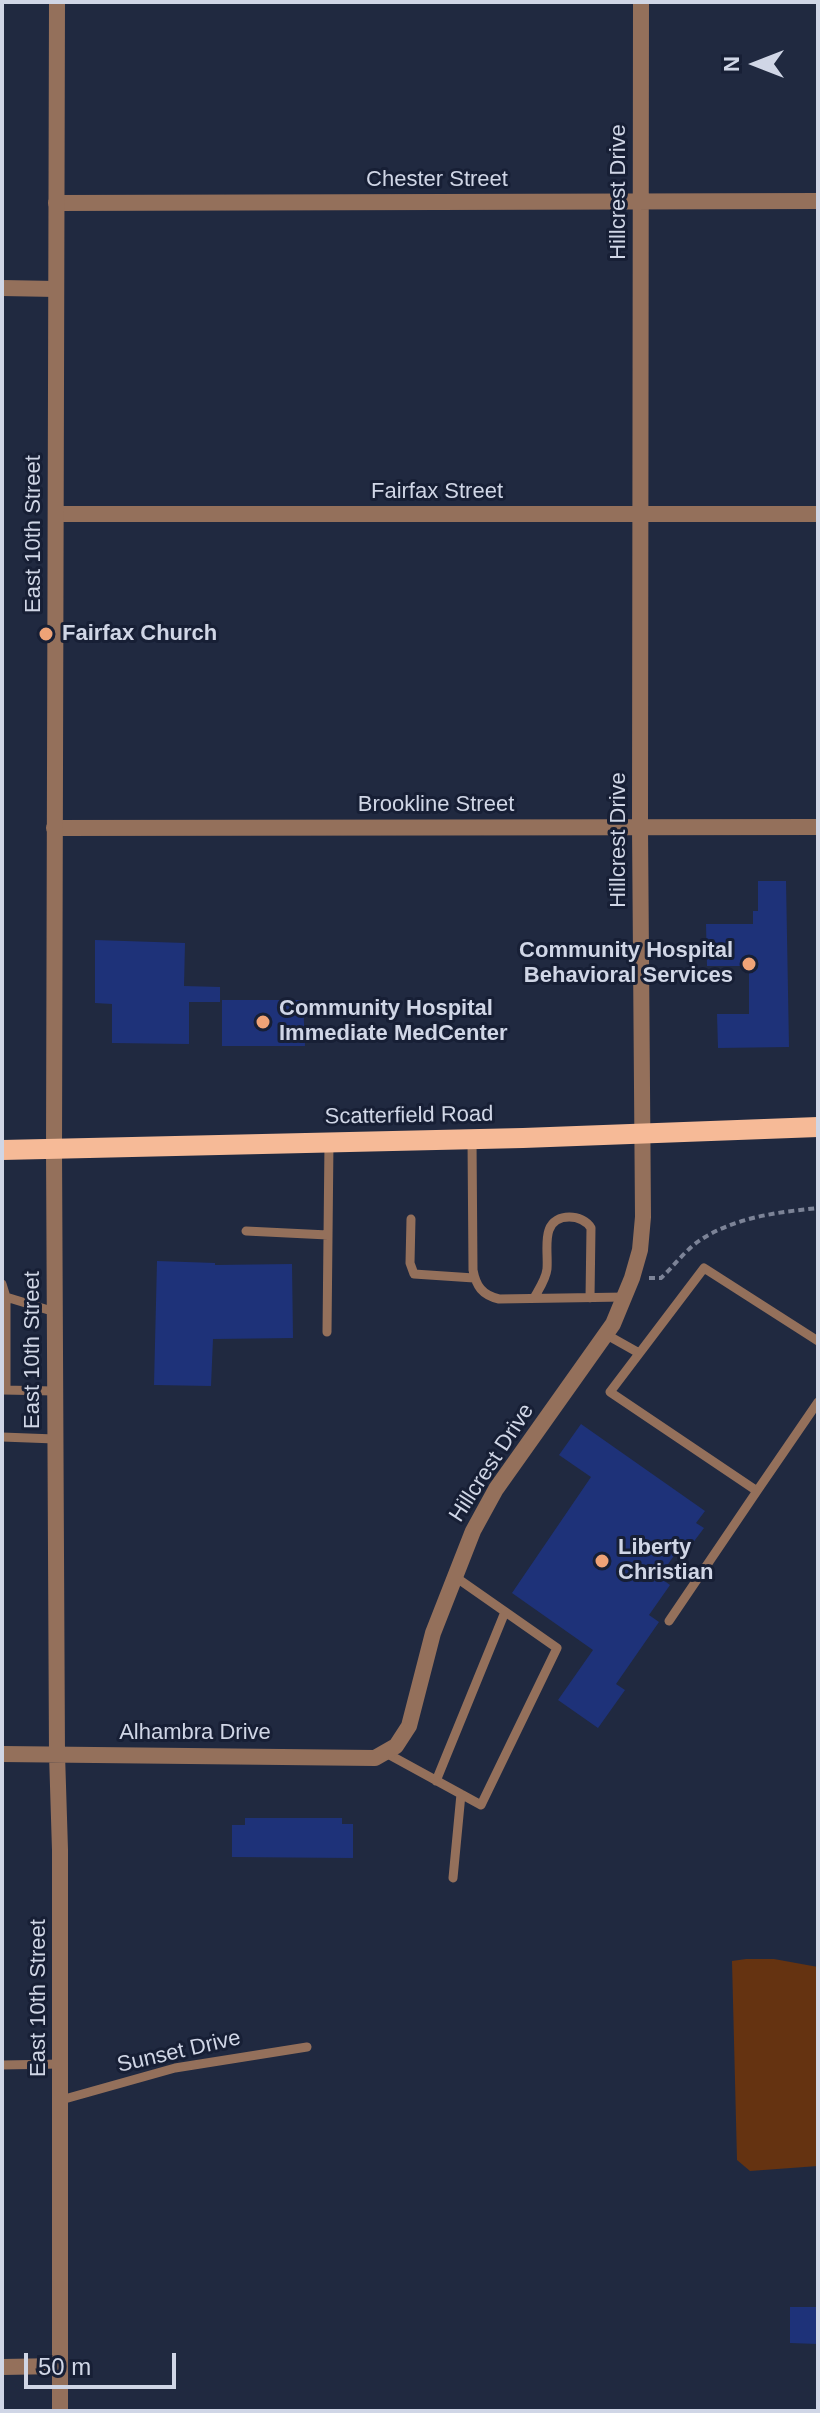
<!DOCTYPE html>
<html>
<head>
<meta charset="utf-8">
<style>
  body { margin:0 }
  #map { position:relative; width:820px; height:2413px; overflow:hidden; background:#202940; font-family:Arial,sans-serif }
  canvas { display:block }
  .frame { position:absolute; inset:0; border:4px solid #d0d6e6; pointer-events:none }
  .north { position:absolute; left:716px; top:24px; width:80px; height:80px; -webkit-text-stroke:6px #171f35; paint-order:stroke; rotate:270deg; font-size:22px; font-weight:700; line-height:32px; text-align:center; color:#d0d6e6 }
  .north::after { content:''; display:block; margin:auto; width:28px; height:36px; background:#d0d6e6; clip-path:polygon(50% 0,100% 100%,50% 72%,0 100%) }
  .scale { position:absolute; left:24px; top:2353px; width:152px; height:36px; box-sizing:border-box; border:4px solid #d0d6e6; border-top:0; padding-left:10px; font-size:24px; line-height:28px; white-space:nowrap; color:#d0d6e6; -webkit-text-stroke:6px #171f35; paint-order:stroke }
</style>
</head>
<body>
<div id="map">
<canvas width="820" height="2413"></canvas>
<div class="frame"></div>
<div class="north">N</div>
<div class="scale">50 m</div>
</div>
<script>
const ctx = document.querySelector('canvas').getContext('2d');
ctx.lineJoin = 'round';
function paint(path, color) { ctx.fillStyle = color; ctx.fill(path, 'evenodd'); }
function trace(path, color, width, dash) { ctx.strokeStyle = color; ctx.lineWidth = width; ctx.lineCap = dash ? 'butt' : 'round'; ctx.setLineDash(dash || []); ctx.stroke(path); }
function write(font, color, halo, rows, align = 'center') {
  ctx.font = font + ' Arial,sans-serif'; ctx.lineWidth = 6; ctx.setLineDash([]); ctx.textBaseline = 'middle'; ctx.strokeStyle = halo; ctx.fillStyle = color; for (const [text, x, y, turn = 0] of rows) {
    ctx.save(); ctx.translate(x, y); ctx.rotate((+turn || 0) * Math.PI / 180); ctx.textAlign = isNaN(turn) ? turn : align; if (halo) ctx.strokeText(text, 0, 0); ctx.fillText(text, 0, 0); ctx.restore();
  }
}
const green = new Path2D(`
  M746,1959H774L818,1967V2166L750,2171L737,2160L732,1961Z`);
const building = new Path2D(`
  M758,881H786L789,1047L718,1048L717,1014H749V966H707L706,924H753V911H758Z
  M95,940L185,943L184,986L220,987V1002H189V1044L112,1043V1004L95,1003Z
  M222,1000H303L305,1046H222Z
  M157,1261L215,1263V1265L292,1264L293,1338L213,1339L211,1386L154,1385Z
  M581,1424L705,1511L696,1523L704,1528L692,1544L685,1540L659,1577L670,1585L649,1615L659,1622L616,1684L625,1690L598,1728L558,1700L593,1650L512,1593L591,1477L559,1455Z
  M245,1818H342V1824H353V1858L232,1857V1825H245Z
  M790,2307H818V2344L790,2343Z`);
const path = new Path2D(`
  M649,1278H661C674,1266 687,1248 702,1239C736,1217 779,1212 818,1208`);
const service = new Path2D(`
  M472,1139L473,1270C476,1286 482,1295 499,1299L625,1297
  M411,1219L410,1263L414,1274L474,1278
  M246,1231L328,1235
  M2,1284L6,1297V1390
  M6,1297L55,1312
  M534,1298C539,1289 546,1279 547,1269C548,1256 545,1241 549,1230C555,1212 583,1214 591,1228L590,1298
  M327,1332L329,1142
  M607,1335L639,1353
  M818,1341L704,1268L610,1392L757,1491L818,1402
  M2,1390L55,1391
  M2,1437L55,1439
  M669,1621L757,1491
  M386,1753L481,1805L557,1648L454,1576
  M436,1781L505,1612
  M453,1878L461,1794
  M2,2065L61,2064
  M61,2100L175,2068L307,2047`);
const minor = new Path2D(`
  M56,203L818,201
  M2,288L56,289
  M56,514H818
  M54,828L818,827
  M54,1149L57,1754L60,1850V2411
  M2,1754L375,1758L396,1746L409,1726L433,1633L473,1531L496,1489L613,1324L632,1278L640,1250L643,1217L640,827L641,2
  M2,2367L60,2366`);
const tertiary = new Path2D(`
  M54,1149L57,2`);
const primary = new Path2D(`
  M2,1150L523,1138L818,1127`);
const markers = [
  [46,634,8,"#efa377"],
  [749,964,8,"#efa377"],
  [263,1022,8,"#efa377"],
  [602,1561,8,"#efa377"]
];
const streetNames = [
  ["Chester Street",437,180],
  ["Hillcrest Drive",619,192,-90],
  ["Fairfax Street",437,492],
  ["East 10th Street",34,534,-90],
  ["Brookline Street",436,805],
  ["Hillcrest Drive",619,840,-90],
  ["Scatterfield Road",409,1116,-1],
  ["East 10th Street",33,1350,-90],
  ["Hillcrest Drive",492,1463,-57],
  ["Alhambra Drive",195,1733],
  ["East 10th Street",39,1998,-90],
  ["Sunset Drive",179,2052,-13]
];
const poiNames = [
  ["Fairfax Church",62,634],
  ["Community Hospital",733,951,"right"],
  ["Behavioral Services",733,976,"right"],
  ["Community Hospital",279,1009],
  ["Immediate MedCenter",279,1034],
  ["Liberty",618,1548],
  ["Christian",618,1573]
];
paint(green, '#653311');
paint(building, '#1e3279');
trace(path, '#7c8397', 4, [6, 4]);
trace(service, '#94705b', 9);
trace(minor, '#94705b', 16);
trace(tertiary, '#94705b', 16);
trace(primary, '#f6ba97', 20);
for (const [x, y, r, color] of markers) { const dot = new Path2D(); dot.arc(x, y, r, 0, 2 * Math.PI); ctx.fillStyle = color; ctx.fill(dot); trace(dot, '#171f35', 3); }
write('22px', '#d0d6e6', '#171f35', streetNames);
write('bold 22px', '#d0d6e6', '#171f35', poiNames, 'left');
</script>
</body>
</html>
